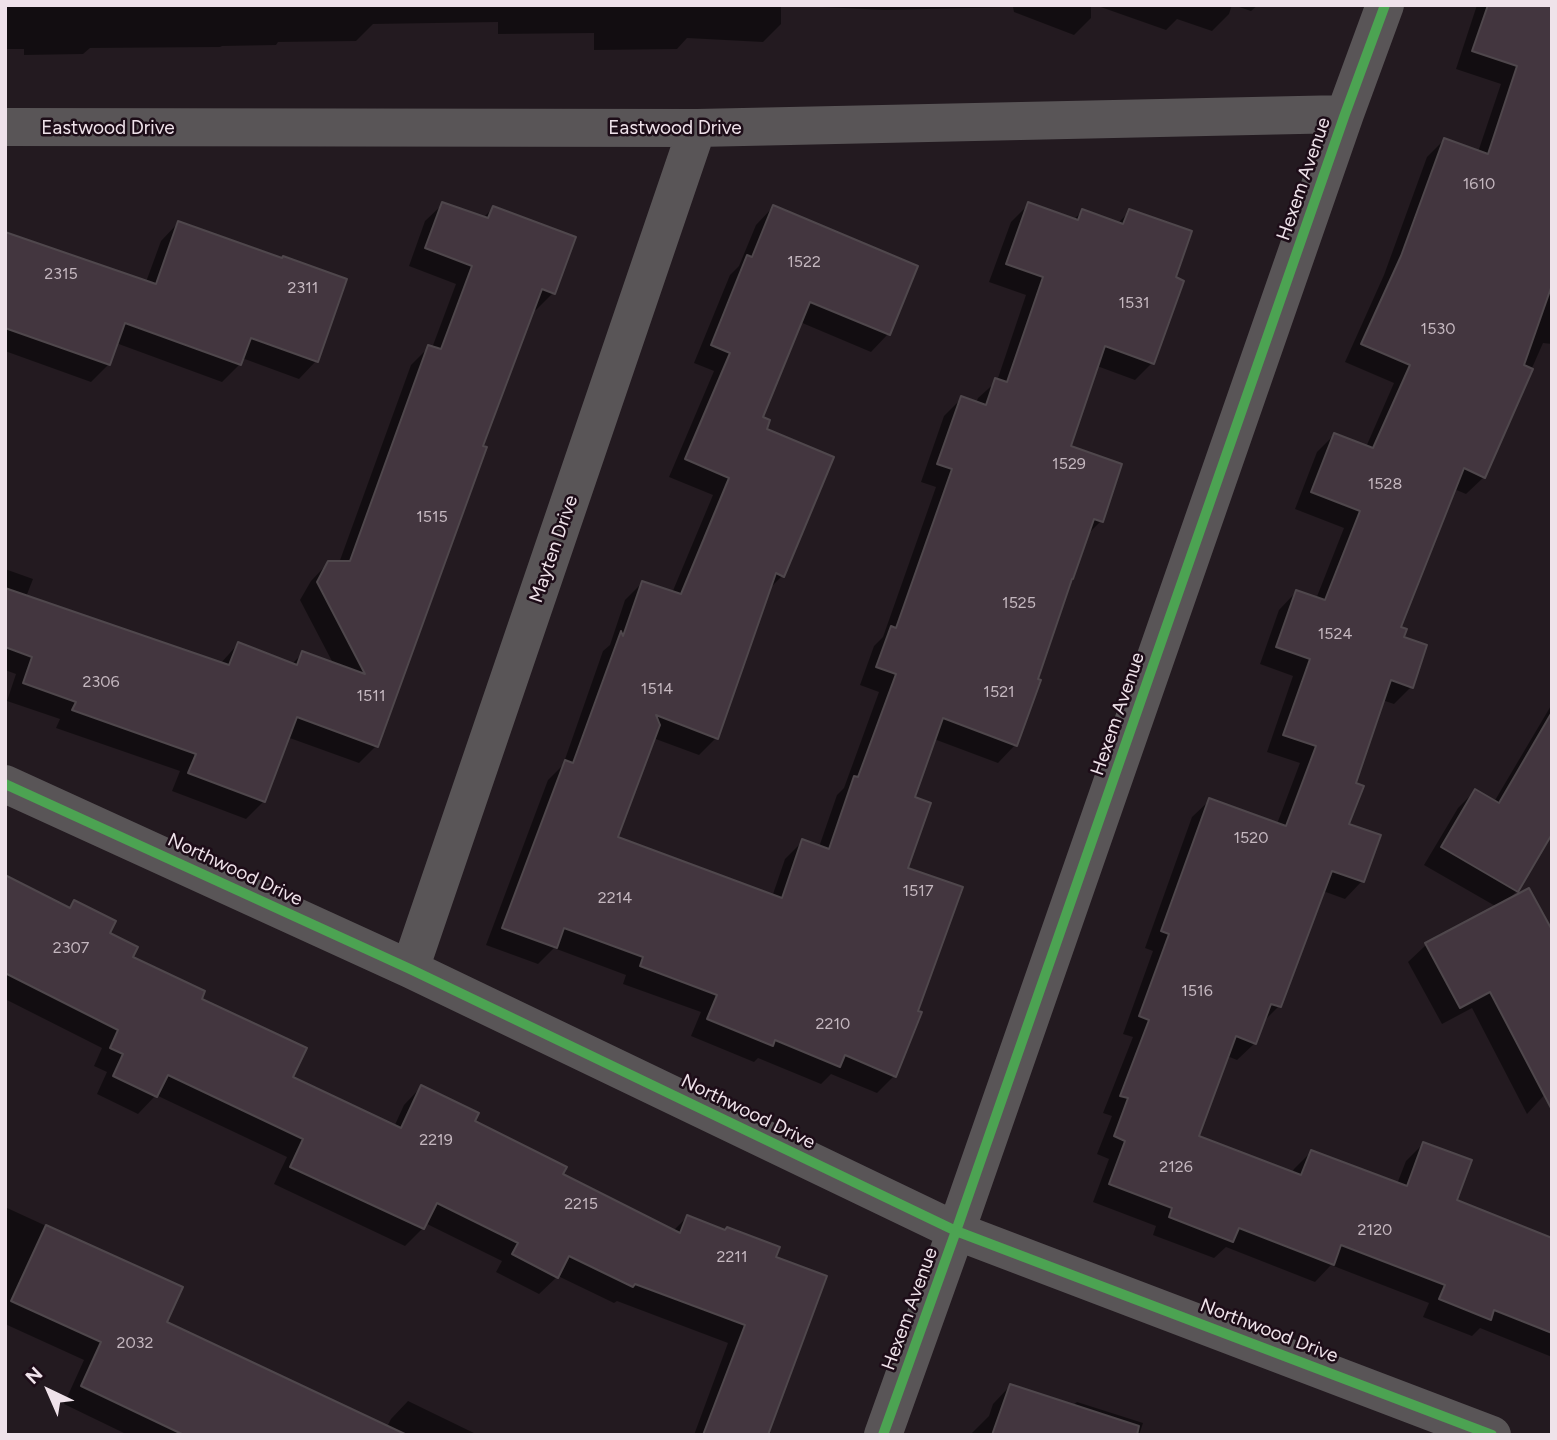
<!DOCTYPE html>
<html>
<head>
<meta charset="utf-8">
<style>
  body { margin:0 }
  #map { position:relative; width:1557px; height:1440px; overflow:hidden; background:#231a20; font-family:Figtree,sans-serif }
  canvas { display:block }
  .frame { position:absolute; inset:0; border:7px solid #efe2ea; pointer-events:none }
  .north { position:absolute; left:14px; top:1356px; width:70px; height:70px; -webkit-text-stroke:5px #1d0d18; paint-order:stroke; rotate:316deg; font-size:19px; font-weight:700; line-height:28px; text-align:center; color:#efe2ea }
  .north::after { content:''; display:block; margin:auto; width:24px; height:32px; background:#efe2ea; clip-path:polygon(50% 0,100% 100%,50% 72%,0 100%) }
</style>
</head>
<body>
<div id="map">
<canvas width="1557" height="1440"></canvas>
<div class="frame"></div>
<div class="north">N</div>
</div>
<script>
const ctx = document.querySelector('canvas').getContext('2d');
ctx.lineJoin = 'round';
function paint(path, color) { ctx.fillStyle = color; ctx.fill(path, 'evenodd'); }
function trace(path, color, width, dash) { ctx.strokeStyle = color; ctx.lineWidth = width; ctx.lineCap = dash ? 'butt' : 'round'; ctx.setLineDash(dash || []); ctx.stroke(path); }
function write(font, color, halo, rows, align = 'center') {
  ctx.font = font + ' Figtree,sans-serif'; ctx.lineWidth = 5; ctx.setLineDash([]); ctx.textBaseline = 'middle'; ctx.strokeStyle = halo; ctx.fillStyle = color; for (const [text, x, y, turn = 0] of rows) {
    ctx.save(); ctx.translate(x, y); ctx.rotate((+turn || 0) * Math.PI / 180); ctx.textAlign = isNaN(turn) ? turn : align; if (halo) ctx.strokeText(text, 0, 0); ctx.fillText(text, 0, 0); ctx.restore();
  }
}
const shadow = new Path2D(`
  M5,5H1091V18L1074,35L1014,12L1013,7L885,10L781,5V24L763,42L687,38L677,49L594,50V33L498,34V22L373,24L356,41L278,42L276,45L222,46L220,47L90,48L83,54L24,55V49H5Z
  M1095,5H1232L1229,14L1212,31L1177,19L1166,30Z
  M1233,5H1258L1251,11Z
  M1477,5H1552V344L1543,343L1484,477L1466,494L1454,489L1399,628L1411,687L1394,704L1382,700L1353,784L1347,825L1362,881L1345,899L1323,891L1279,1006L1261,1024L1255,1043L1237,1060L1227,1056L1196,1137L1292,1173L1294,1169L1311,1152L1397,1184L1406,1161L1423,1144L1455,1201L1552,1240V1357L1480,1328L1472,1336L1423,1317L1429,1303L1331,1265L1315,1282L1226,1247L1214,1258L1153,1235L1156,1226L1093,1202L1109,1159L1097,1154L1112,1116L1103,1113L1133,1037L1123,1034L1153,951L1145,948L1192,817L1210,800L1277,824L1300,763L1267,752L1293,676L1260,664L1279,610L1296,592L1316,599L1344,528L1295,509L1317,452L1334,435L1366,447L1394,383L1345,362L1384,275L1427,157L1444,140L1478,152L1501,84L1456,69Z
  M443,204L483,218L493,208L553,293L536,310L533,309L481,447L376,746L359,763L287,737L263,802L246,819L172,791L180,771L56,728L60,719L7,701L16,674L5,670V569L33,579L26,597L220,664L238,644L291,665L303,653L334,665L300,600L311,581L328,563H339L411,365L429,347L432,348L456,284L409,266L425,221Z
  M1029,204L1073,220L1083,211L1117,224L1130,211L1174,278L1152,363L1135,380L1097,366L1069,448L1101,521L1087,535L1015,745L998,763L934,739L912,798L906,869L894,1076L877,1093L831,1074L821,1084L758,1058L754,1062L691,1036L701,1012L623,984L626,975L554,948L538,964L486,945L548,780L563,765L603,651L610,645L625,600L642,583L672,593L713,495L669,477L714,371L694,363L730,275L739,266L756,225L773,207L888,334L871,352L800,322L761,418L765,430L782,576L768,590L716,738L699,755L653,738L616,838L772,897L785,859L803,841L819,847L837,795L844,788L879,692L860,685L874,646L883,637L936,487L921,482L944,416L962,398L976,403L978,398L997,381L1026,295L989,282L1011,222Z
  M178,223L316,361L299,379L242,358L240,364L222,382L116,343L109,364L91,382L5,351V233L146,282L161,241Z
  M1552,704V831L1517,891L1509,899L1548,1091L1527,1114L1472,1008L1442,1024L1408,962L1426,945L1497,907L1424,865L1458,808L1475,791L1494,802Z
  M5,877L68,909L75,902L131,958L199,999L291,1078L394,1127L404,1105L421,1087L473,1122L561,1175L672,1232L687,1217L774,1258L766,1435H694L728,1343L617,1301L614,1303L558,1276L539,1294L496,1272L502,1261L425,1223L423,1228L405,1246L274,1184L287,1157L156,1095L138,1114L97,1094L107,1072L94,1066L102,1048L5,999Z
  M5,1207L181,1288L165,1323L387,1427L391,1419L408,1401L478,1435H128L64,1404L84,1360L5,1324Z
  M1010,1386L1072,1406L1077,1402L1143,1423L1139,1435H970L989,1416L993,1404Z`);
const building = new Path2D(`
  M1488,5H1552V285L1524,365L1533,369L1485,478L1464,468L1401,627L1407,629L1404,637L1427,645L1413,688L1391,680L1356,783L1364,786L1349,824L1381,835L1364,882L1332,871L1281,1007L1271,1004L1256,1044L1236,1036L1199,1136L1301,1175L1311,1150L1407,1186L1423,1142L1472,1160L1457,1200L1552,1238V1333L1494,1310L1491,1320L1439,1299L1445,1285L1341,1245L1334,1265L1239,1228L1233,1242L1169,1217L1172,1208L1109,1184L1125,1141L1114,1136L1128,1098L1120,1096L1149,1020L1139,1016L1169,934L1161,931L1209,798L1286,826L1316,746L1283,735L1310,659L1276,647L1296,590L1325,600L1360,511L1311,492L1334,433L1373,448L1410,365L1361,344L1401,256L1444,138L1488,154L1517,66L1472,51Z
  M442,202L488,218L493,206L576,237L555,294L542,289L483,446L487,447L378,747L297,717L265,802L188,773L196,754L72,710L76,702L23,683L32,657L5,647V588L229,665L238,642L297,665L302,651L365,674L317,582L328,561H350L428,345L441,349L472,266L425,248Z
  M1028,202L1078,220L1082,209L1123,224L1129,209L1192,231L1176,277L1184,281L1154,364L1105,346L1071,446L1122,464L1103,522L1094,519L1073,579H1072L1038,679L1041,680L1017,746L943,718L915,797L931,803L908,868L963,887L918,1011L922,1012L896,1077L845,1055L840,1067L775,1040L773,1046L707,1019L717,995L640,966L643,957L564,928L557,948L502,928L565,760L573,763L621,631L623,636L642,581L681,594L729,478L685,459L730,353L711,345L747,255L752,257L773,205L918,266L890,335L810,302L763,417L770,420L767,429L834,457L784,577L776,573L718,739L656,715L660,725L618,837L782,898L802,839L829,849L854,776L858,777L896,674L876,667L891,626L896,628L952,469L937,464L961,396L986,405L995,378L1007,382L1043,277L1006,264Z
  M178,221L282,258L283,256L347,279L318,362L251,338L241,365L125,323L110,365L5,328V232L156,284Z
  M1552,712V834L1518,892L1441,847L1475,789L1499,803Z
  M5,875L70,908L74,900L116,921L110,933L138,947L133,957L205,991L202,999L307,1048L293,1077L401,1128L421,1085L479,1113L475,1121L567,1167L563,1174L680,1233L687,1215L725,1230L727,1227L780,1247L776,1257L827,1276L768,1435H703L745,1325L635,1284L633,1287L569,1256L558,1278L512,1254L518,1243L437,1203L424,1229L290,1167L303,1139L168,1075L157,1097L113,1076L123,1054L110,1048L118,1030L5,973Z
  M1529,888L1552,930V1110L1490,992L1460,1008L1425,943Z
  M46,1225L183,1287L167,1322L407,1435H184L81,1386L101,1342L11,1301Z
  M1010,1384L1139,1426L1137,1435H992Z`);
const minor = new Path2D(`
  M5,127L697,128L1345,114
  M5,784L410,969L956,1231L1492,1435
  M410,969L697,128
  M883,1435L956,1231L1345,114L1385,5`);
const cycleway = new Path2D(`
  M5,784L410,969L956,1231L1492,1435
  M883,1435L956,1231L1345,114L1385,5`);
const numberNames = [
  ["1610",1479,184],
  ["1522",804,262],
  ["2315",61,274],
  ["2311",303,288],
  ["1531",1134,303],
  ["1530",1438,329],
  ["1529",1069,464],
  ["1528",1385,484],
  ["1515",432,517],
  ["1525",1019,603],
  ["1524",1335,634],
  ["2306",101,682],
  ["1514",657,689],
  ["1521",999,692],
  ["1511",371,696],
  ["1520",1251,838],
  ["1517",918,891],
  ["2214",615,898],
  ["2307",71,948],
  ["1516",1197,991],
  ["2210",833,1024],
  ["2219",436,1140],
  ["2126",1176,1167],
  ["2215",581,1204],
  ["2120",1375,1230],
  ["2211",732,1257],
  ["2032",135,1343]
];
const streetNames = [
  ["Eastwood Drive",108,128],
  ["Eastwood Drive",675,128],
  ["Hexem Avenue",1304,179,-71],
  ["Mayten Drive",554,549,-71],
  ["Hexem Avenue",1118,714,-71],
  ["Northwood Drive",235,870,25],
  ["Northwood Drive",748,1112,26],
  ["Hexem Avenue",910,1309,-70],
  ["Northwood Drive",1269,1331,21]
];
paint(shadow, '#0007');
paint(building, '#43363f');
trace(building, '#4f474c', 2);
trace(minor, '#595557', 38);
trace(cycleway, '#4ca352', 10);
write('16px', '#c4b7bf', null, numberNames);
write('19px', '#efe2ea', '#1d0d18', streetNames);
</script>
</body>
</html>
